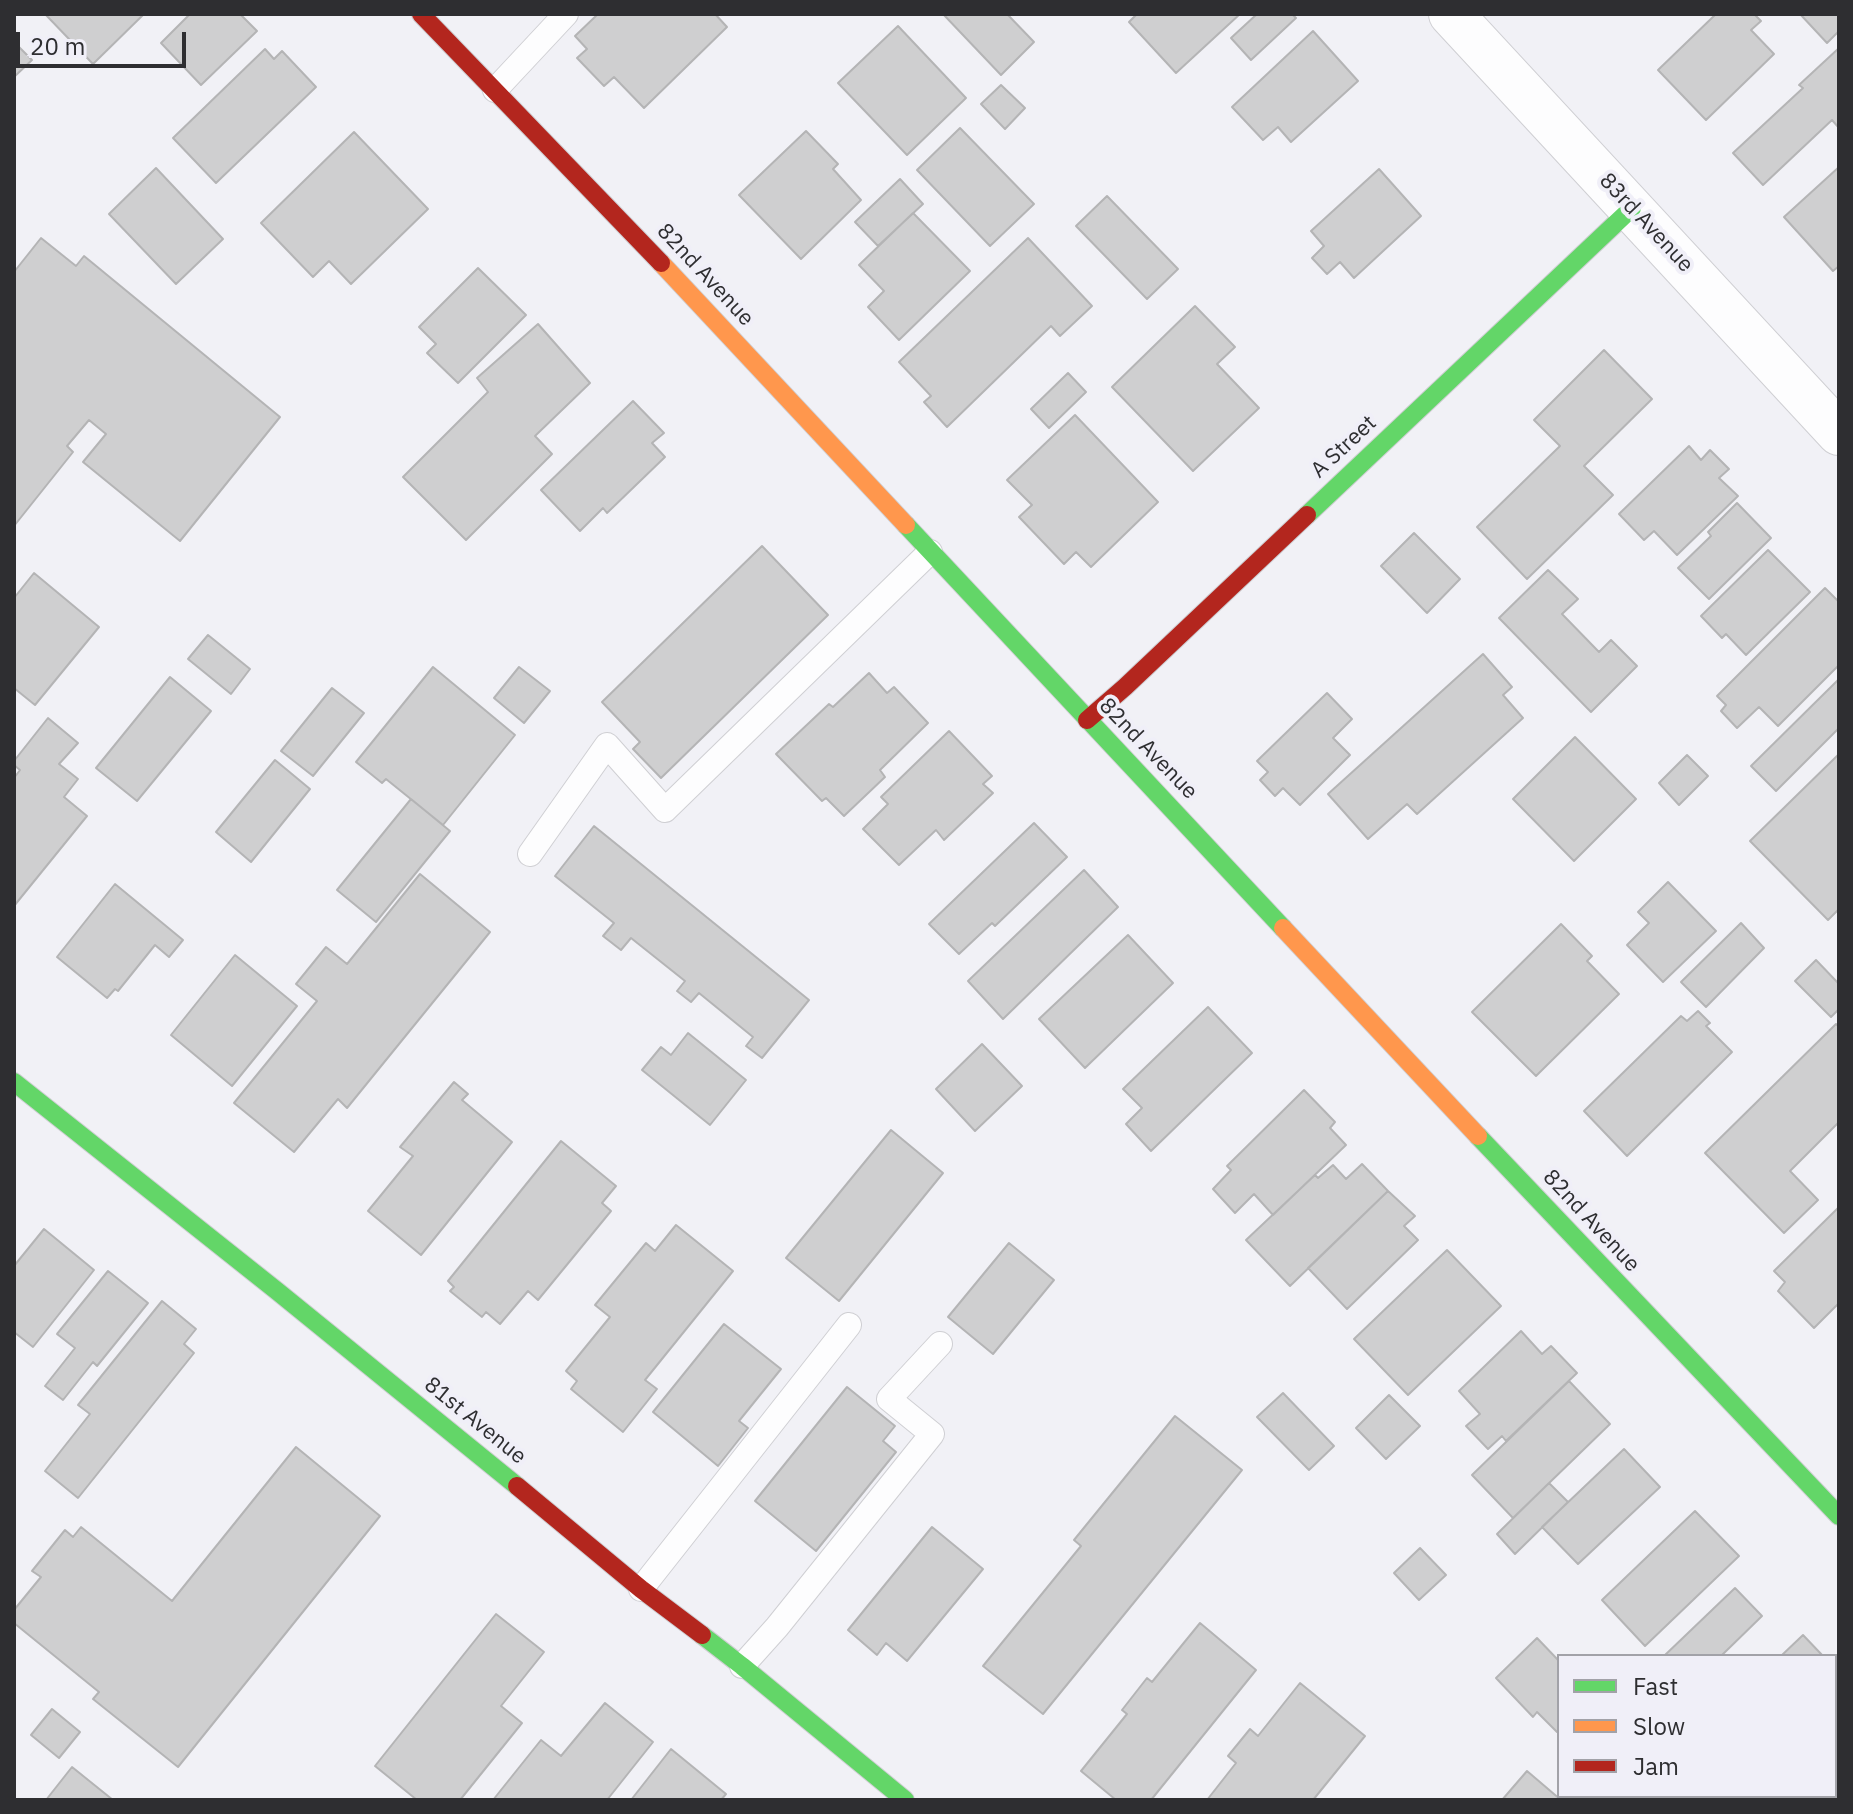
<!DOCTYPE html>
<html>
<head>
<meta charset="utf-8">
<style>
  body { margin:0 }
  #map { position:relative; width:1853px; height:1814px; overflow:hidden; background:#f1f1f6; font-family:"IBM Plex Sans",sans-serif }
  canvas { display:block }
  .frame { position:absolute; inset:0; border:16px solid #2e2e31; pointer-events:none }
  .legend { position:absolute; left:1557px; top:1654px; width:280px; height:144px; box-sizing:border-box; background:#f0eff8; border:2px solid #a2a2a8; margin:0; padding:10px 14px; list-style:none; font-size:24px; color:#2e2e31 }
  .legend li { display:flex; align-items:center; gap:16px; height:40px }
  .legend b { width:40px; border:2px solid #a2a2a8 }
  .scale { position:absolute; left:16px; top:32px; width:170px; height:36px; box-sizing:border-box; border:4px solid #2e2e31; border-top:0; padding-left:10px; font-size:24px; line-height:28px; white-space:nowrap; color:#2e2e31; -webkit-text-stroke:6px #f0eff8; paint-order:stroke }
</style>
</head>
<body>
<div id="map">
<canvas width="1853" height="1814"></canvas>
<div class="frame"></div>
<ul class="legend">
<li><b style="height:10px;background:#63d668"></b>Fast</li>
<li><b style="height:10px;background:#ff974d"></b>Slow</li>
<li><b style="height:10px;background:#b3261e"></b>Jam</li>
</ul>
<div class="scale">20 m</div>
</div>
<script>
const ctx = document.querySelector('canvas').getContext('2d');
ctx.lineJoin = 'round';
function paint(path, color) { ctx.fillStyle = color; ctx.fill(path, 'evenodd'); }
function trace(path, color, width, dash) { ctx.strokeStyle = color; ctx.lineWidth = width; ctx.lineCap = dash ? 'butt' : 'round'; ctx.setLineDash(dash || []); ctx.stroke(path); }
function write(font, color, halo, rows, align = 'center') {
  ctx.font = font + ' "IBM Plex Sans",sans-serif'; ctx.lineWidth = 8; ctx.setLineDash([]); ctx.textBaseline = 'middle'; ctx.strokeStyle = halo; ctx.fillStyle = color; for (const [text, x, y, turn = 0] of rows) {
    ctx.save(); ctx.translate(x, y); ctx.rotate((+turn || 0) * Math.PI / 180); ctx.textAlign = isNaN(turn) ? turn : align; if (halo) ctx.strokeText(text, 0, 0); ctx.fillText(text, 0, 0); ctx.restore();
  }
}
const building = new Path2D(`
  M45,14H144L93,64Z
  M190,14H240L257,31L201,85L161,43Z
  M598,14H715L727,27L644,108L614,77L604,86L577,58L587,49L575,36Z
  M943,14H1007L1034,42L1001,75Z
  M1137,14H1240L1176,73L1129,22Z
  M1257,14H1292L1296,18L1251,60L1231,38Z
  M1716,14H1754L1761,21L1751,30L1774,54L1706,120L1658,70Z
  M1800,14H1839V31L1827,43Z
  M898,26L966,98L907,155L838,83Z
  M1313,31L1358,81L1291,142L1278,127L1263,140L1232,107Z
  M14,42L32,60L14,77Z
  M1839,48V128L1832,120L1763,185L1733,153L1803,88L1799,85Z
  M265,49L274,59L282,51L316,87L216,183L173,138Z
  M1001,85L1025,108L1005,129L981,104Z
  M960,128L1034,204L990,246L917,170Z
  M806,131L838,164L833,169L861,200L801,259L739,195Z
  M354,132L428,209L351,284L329,261L313,277L261,223Z
  M1839,167V266L1833,271L1784,217Z
  M156,168L223,239L176,284L109,214Z
  M1379,169L1421,216L1354,278L1340,262L1327,274L1312,258L1324,246L1311,231Z
  M900,179L923,204L878,246L855,222Z
  M1107,196L1178,269L1147,299L1076,226Z
  M913,213L970,271L899,340L868,307L884,291L859,265Z
  M41,238L76,266L84,256L280,417L180,541L83,462L106,434L89,420L67,446L73,452L14,526V272Z
  M1028,238L1092,306L1060,336L1051,326L947,427L924,402L931,396L899,362Z
  M478,268L526,315L458,383L427,353L436,344L419,327Z
  M1195,306L1235,347L1217,364L1259,408L1193,471L1112,387Z
  M538,324L590,383L535,436L552,454L466,540L403,477L488,392L477,378Z
  M1604,350L1652,399L1584,466L1613,495L1527,579L1477,527L1560,446L1534,420Z
  M1068,373L1086,392L1049,428L1031,409Z
  M633,401L664,433L652,443L665,457L607,513L603,508L580,531L541,490Z
  M1075,415L1158,502L1091,567L1076,552L1064,564L1019,517L1032,505L1007,480Z
  M1689,446L1701,460L1710,450L1729,469L1719,478L1738,496L1677,555L1654,531L1644,540L1619,514Z
  M1737,503L1771,538L1709,599L1678,568L1711,536L1708,532Z
  M1414,533L1460,579L1427,613L1381,566Z
  M762,546L828,615L661,778L633,749L640,742L602,702Z
  M1768,550L1810,592L1746,655L1726,634L1722,638L1701,616Z
  M1548,570L1578,599L1562,614L1599,652L1611,640L1637,666L1591,712L1499,618Z
  M34,573L99,627L35,705L14,688V598Z
  M1825,588L1839,602V665L1778,726L1759,707L1737,728L1721,711L1726,705L1717,696Z
  M208,635L250,669L231,694L188,659Z
  M1483,654L1512,687L1503,695L1523,718L1417,814L1407,804L1368,839L1328,794Z
  M433,667L515,735L443,825L386,779L382,783L356,762Z
  M519,667L550,691L524,723L494,698Z
  M869,673L887,693L894,687L928,723L880,770L885,777L844,816L826,798L822,801L776,754L829,704L833,707Z
  M170,677L211,711L137,801L96,768Z
  M1839,679V728L1776,791L1751,766Z
  M332,688L364,713L313,776L281,751Z
  M1327,693L1352,719L1333,738L1350,755L1300,805L1283,788L1275,796L1260,780L1268,772L1257,761Z
  M48,718L78,743L59,764L78,779L64,797L87,816L14,906V778L20,770L14,765V761Z
  M949,731L992,776L983,784L993,793L944,840L936,830L899,865L863,829L888,804L881,797Z
  M1575,737L1636,799L1574,861L1513,799Z
  M1839,754V909L1828,920L1750,841Z
  M1687,755L1708,776L1679,805L1659,783Z
  M275,760L310,789L251,862L216,832Z
  M411,799L450,831L376,922L337,890Z
  M1034,823L1067,857L995,926L992,923L959,954L929,924Z
  M594,826L809,1000L762,1058L746,1046L753,1037L699,993L691,1002L677,991L685,981L631,938L621,950L603,936L614,923L555,876Z
  M1084,870L1118,907L1003,1019L968,981Z
  M420,874L490,932L347,1108L338,1099L294,1152L234,1103L317,1001L296,984L326,947L347,964Z
  M1668,882L1716,931L1663,982L1627,945L1649,923L1638,912Z
  M115,884L183,940L169,957L155,945L118,991L115,989L107,998L57,957Z
  M1741,923L1764,948L1706,1007L1681,982Z
  M1561,924L1592,956L1587,961L1619,994L1536,1076L1472,1012Z
  M1128,935L1173,983L1085,1068L1039,1019Z
  M235,955L297,1006L232,1086L171,1035Z
  M1816,960L1839,984V1009L1831,1017L1795,981Z
  M1208,1007L1252,1053L1151,1151L1126,1124L1142,1108L1123,1089Z
  M1698,1011L1710,1023L1706,1026L1732,1052L1627,1156L1584,1111L1681,1016L1687,1021Z
  M1836,1024L1839,1027V1122L1790,1171L1818,1200L1784,1233L1705,1153Z
  M688,1033L746,1080L710,1125L642,1070L661,1047L671,1055Z
  M982,1044L1022,1086L975,1131L936,1089Z
  M454,1082L468,1094L462,1100L512,1142L421,1255L368,1211L413,1156L400,1147Z
  M1304,1090L1335,1122L1330,1128L1346,1145L1273,1215L1254,1194L1235,1213L1213,1189L1231,1170L1227,1166Z
  M891,1130L943,1173L839,1301L786,1258Z
  M561,1141L616,1186L602,1203L611,1211L538,1300L528,1291L500,1324L486,1312L482,1317L450,1291L454,1287L448,1281Z
  M1362,1164L1388,1191L1290,1286L1246,1240L1315,1175L1318,1178L1333,1165L1346,1179Z
  M1388,1191L1415,1216L1404,1226L1418,1240L1347,1309L1308,1268Z
  M1839,1207V1303L1814,1328L1778,1291L1785,1282L1774,1271Z
  M676,1225L733,1271L645,1380L657,1389L623,1432L571,1389L577,1381L566,1371L610,1317L595,1305L646,1243L655,1251Z
  M44,1229L94,1270L33,1347L14,1332V1266Z
  M1009,1243L1054,1280L993,1354L948,1317Z
  M1447,1250L1501,1306L1408,1395L1354,1339Z
  M108,1271L148,1303L97,1366L93,1362L63,1400L45,1386L75,1348L57,1334Z
  M162,1301L196,1329L184,1344L194,1353L78,1498L45,1471L90,1414L78,1405Z
  M724,1324L781,1369L739,1421L748,1428L718,1466L653,1412Z
  M1521,1331L1542,1354L1551,1346L1577,1373L1506,1441L1502,1436L1488,1449L1466,1426L1480,1414L1459,1391Z
  M1569,1381L1610,1424L1513,1518L1472,1475Z
  M847,1387L895,1426L883,1441L896,1452L816,1551L755,1501Z
  M1283,1393L1334,1446L1309,1470L1257,1417Z
  M1389,1395L1420,1426L1386,1459L1356,1428Z
  M1175,1416L1242,1470L1043,1714L983,1666L1081,1546L1074,1540Z
  M296,1447L380,1516L178,1767L93,1699L99,1692L14,1623V1610L41,1577L32,1571L65,1530L73,1537L81,1527L172,1601Z
  M1624,1449L1660,1487L1578,1564L1542,1527Z
  M1549,1483L1568,1502L1515,1554L1497,1534Z
  M1695,1511L1739,1556L1645,1646L1602,1600Z
  M932,1527L983,1569L907,1661L886,1643L877,1655L848,1630Z
  M1420,1548L1446,1575L1419,1600L1394,1573Z
  M1735,1588L1762,1616L1721,1656H1664Z
  M496,1614L544,1652L501,1706L522,1723L460,1800H417L375,1766Z
  M1200,1623L1256,1670L1151,1800H1116L1081,1771L1127,1714L1122,1710L1147,1678L1152,1682Z
  M1803,1635L1823,1656H1781Z
  M1537,1638L1559,1661V1730L1557,1732L1537,1712L1533,1717L1496,1678Z
  M1300,1683L1365,1736L1313,1800H1207L1236,1763L1228,1756L1250,1729L1258,1736Z
  M605,1703L653,1742L607,1800H493L541,1740L561,1756Z
  M52,1709L80,1732L59,1758L31,1735Z
  M1839,1745V1800H1817L1814,1796H1835V1749Z
  M671,1749L726,1794L721,1800H631Z
  M72,1767L113,1800H46Z
  M1527,1771L1561,1800H1502Z`);
const lane = new Path2D(`
  M495,90L566,14
  M530,854L607,745L665,810L930,552
  M641,1589L849,1325
  M742,1666L777,1627L932,1434L889,1399L940,1344`);
const street = new Path2D(`
  M1451,14L1839,433`);
const fast = new Path2D(`
  M1307,515L1632,208
  M906,525L1283,928
  M14,1082L277,1291L517,1486
  M1478,1136L1839,1516
  M702,1635L742,1666L905,1800`);
const slow = new Path2D(`
  M661,263L906,525
  M1283,928L1478,1136`);
const jam = new Path2D(`
  M421,14L661,263
  M1087,720L1125,687L1307,515
  M517,1486L641,1589L702,1635`);
const streetNames = [
  ["83rd Avenue",1646,223,47],
  ["82nd Avenue",705,275,47],
  ["A Street",1344,447,-43],
  ["82nd Avenue",1148,749,46],
  ["82nd Avenue",1591,1221,47],
  ["81st Avenue",475,1421,39]
];
paint(building, '#cfcfd0');
trace(building, '#b4b4b5', 2);
trace(lane, '#cfcfd3', 26);
trace(street, '#cfcfd3', 46);
trace(fast, '#cfcfd3', 20);
trace(slow, '#cfcfd3', 20);
trace(jam, '#cfcfd3', 20);
trace(lane, '#fdfdfe', 24);
trace(street, '#fdfdfe', 44);
trace(fast, '#63d668', 18);
trace(slow, '#ff974d', 18);
trace(jam, '#b3261e', 18);
write('22px', '#2e2e31', '#f0eff8', streetNames);
</script>
</body>
</html>
